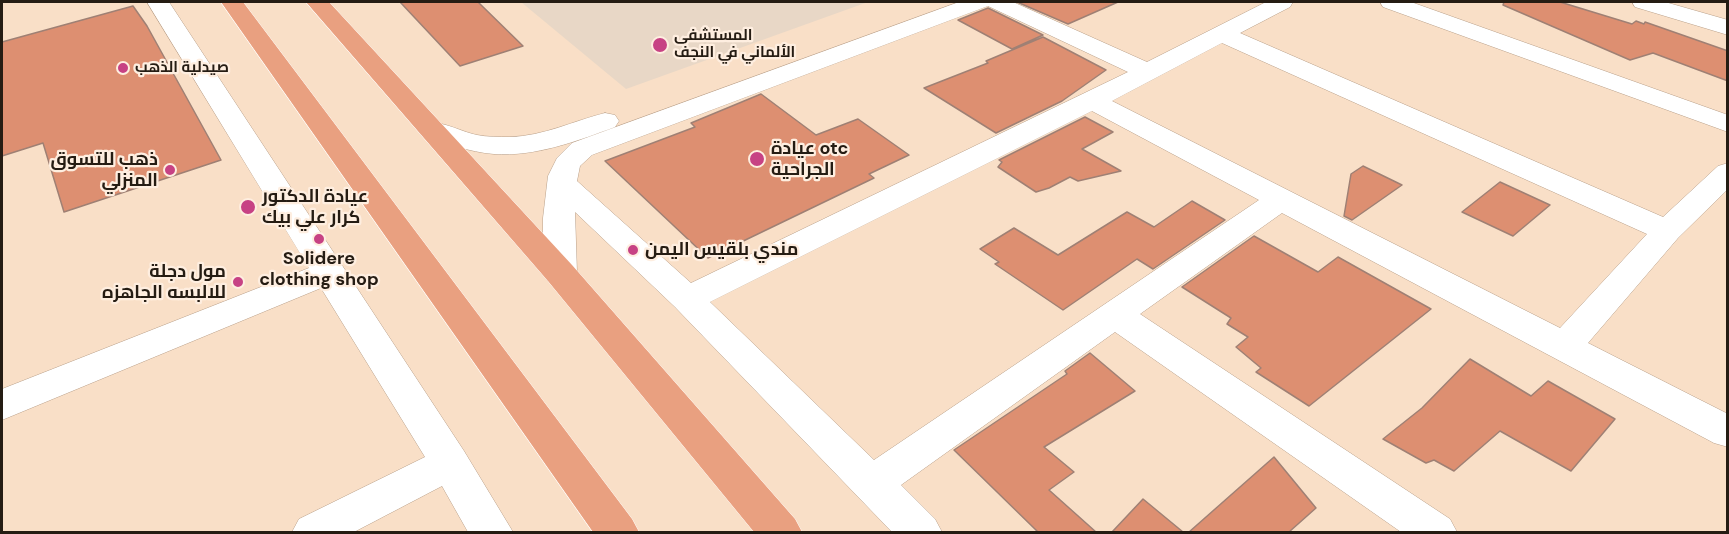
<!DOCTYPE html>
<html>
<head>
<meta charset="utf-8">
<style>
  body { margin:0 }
  #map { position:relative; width:1729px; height:534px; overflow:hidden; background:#f9dfc7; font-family:"DM Sans",sans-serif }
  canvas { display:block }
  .frame { position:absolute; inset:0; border:3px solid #251c13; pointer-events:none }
</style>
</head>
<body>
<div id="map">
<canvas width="1729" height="534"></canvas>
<div class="frame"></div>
</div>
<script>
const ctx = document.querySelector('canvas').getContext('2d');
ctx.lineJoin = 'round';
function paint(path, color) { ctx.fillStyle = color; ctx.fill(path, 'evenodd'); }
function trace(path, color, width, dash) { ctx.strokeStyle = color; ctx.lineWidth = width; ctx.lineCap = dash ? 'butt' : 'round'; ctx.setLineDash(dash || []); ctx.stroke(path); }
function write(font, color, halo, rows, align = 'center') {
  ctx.font = font + ' "DM Sans",Cairo,sans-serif'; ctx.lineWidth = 4.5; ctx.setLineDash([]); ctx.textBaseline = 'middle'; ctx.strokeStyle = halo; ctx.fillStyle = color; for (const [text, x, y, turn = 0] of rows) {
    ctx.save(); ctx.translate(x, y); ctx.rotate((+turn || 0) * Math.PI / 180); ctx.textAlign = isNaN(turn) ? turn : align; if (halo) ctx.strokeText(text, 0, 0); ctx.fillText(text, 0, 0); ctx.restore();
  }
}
const medical = new Path2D(`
  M521,2H868L626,89Z`);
const building = new Path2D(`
  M400,2H478L523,46L460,66Z
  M1017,2H1118L1068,24Z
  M1504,2H1560L1632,24L1636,21L1644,24L1645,22L1728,51V81L1653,53L1630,60L1503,5Z
  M133,6L147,26L221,160L64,212L43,143L2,156V42Z
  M988,8L1043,35L1012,49L958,20Z
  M1043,37L1106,70L1062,101L996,133L924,88L988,63L986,61Z
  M761,94L816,135L858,119L909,155L869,174L874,178L708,258L605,161L695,127L691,123Z
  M1085,117L1113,132L1082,149L1121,171L1078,181L1070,177L1049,188L1036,192L998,167L1002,162L999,160Z
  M1363,166L1402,185L1352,220L1344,216L1351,174Z
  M1500,182L1550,205L1513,236L1462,212Z
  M1192,201L1225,220L1153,269L1137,259L1063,310L995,264L999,262L980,249L1014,228L1058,255L1127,212L1154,227Z
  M1254,236L1318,272L1338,257L1431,309L1309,406L1256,372L1261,368L1236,347L1248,337L1227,324L1231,318L1182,287Z
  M1090,353L1135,391L1044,447L1074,472L1049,490L1096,532H1038L954,450L1067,374L1065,371Z
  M1470,359L1531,396L1548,381L1615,419L1571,471L1500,431L1454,471L1434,460L1426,463L1383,439L1422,408Z
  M1274,457L1316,508L1289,532H1189Z
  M1143,499L1183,532H1112Z`);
const minor = new Path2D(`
  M147,2H169L464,451L513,532H468L442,486L354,532H292L299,519L425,457L321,288L2,420V389L309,268Z
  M959,2H1013L1147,62L1266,2H1293L1290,7L1240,33L1663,217L1718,166L1728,163V189L1678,238L1588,343L1728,414V447L1714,443L1282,213L1140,314L1450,519L1457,532H1401L1115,332L901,485L935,519L942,532H892L675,307L575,212L577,273L572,281L560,284L548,281L543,273V218L548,176L557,158L572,143ZM988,6L1128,72L691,283L577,181L580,166L592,155ZM1222,43L1647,234L1560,328L1112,101ZM1092,111L1259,200L874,460L710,302Z
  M1380,2H1411L1728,115V132L1383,7Z
  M1632,2H1665L1728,20V35L1635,7Z
  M605,113L615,115L619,121L615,127C577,141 535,157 494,154C469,152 446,143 422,136L418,130L422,124C441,119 458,131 477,135C487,137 499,137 510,137C544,136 573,121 605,113Z`);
const major = new Path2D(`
  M221,2H243L632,519L639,532H593Z
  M306,2H329L572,265L795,519L802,532H754L548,281Z`);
const markers = [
  [660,45,8,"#c74284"],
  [123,68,6,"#c74284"],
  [757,159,8,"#c74284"],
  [170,170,6,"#c74284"],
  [248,207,8,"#c74284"],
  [319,239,6,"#c74284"],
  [633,250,6,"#c74284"],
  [238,282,6,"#c74284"]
];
const farPoinames = [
  ["المستشفى",674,36],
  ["الألماني في النجف",674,53],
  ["صيدلية الذهب",135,68]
];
const poiNames = [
  ["عيادة otc",771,149],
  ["الجراحية",771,170],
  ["ذهب للتسوق",158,160,"right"],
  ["المنزلي",158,181,"right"],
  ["عيادة الدكتور",262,197],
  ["كرار علي بيك",262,218],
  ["مندي بلقيس اليمن",645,250],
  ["Solidere",319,259,"center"],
  ["clothing shop",319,280,"center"],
  ["مول دجلة",226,272,"right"],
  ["للالبسه الجاهزه",226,293,"right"]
];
paint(medical, '#e8d7c6');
paint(building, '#dd8f71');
trace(building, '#9f8074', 1.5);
trace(minor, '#b9a08a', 1);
trace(major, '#fff', 1);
paint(minor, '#fff');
paint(major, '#e9a080');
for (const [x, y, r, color] of markers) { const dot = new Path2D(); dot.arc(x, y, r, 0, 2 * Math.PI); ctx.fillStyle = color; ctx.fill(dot); trace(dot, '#feeee0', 2); }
write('bold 15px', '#251c13', '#feeee0', farPoinames, 'left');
write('bold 18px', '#251c13', '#feeee0', poiNames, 'left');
</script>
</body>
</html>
